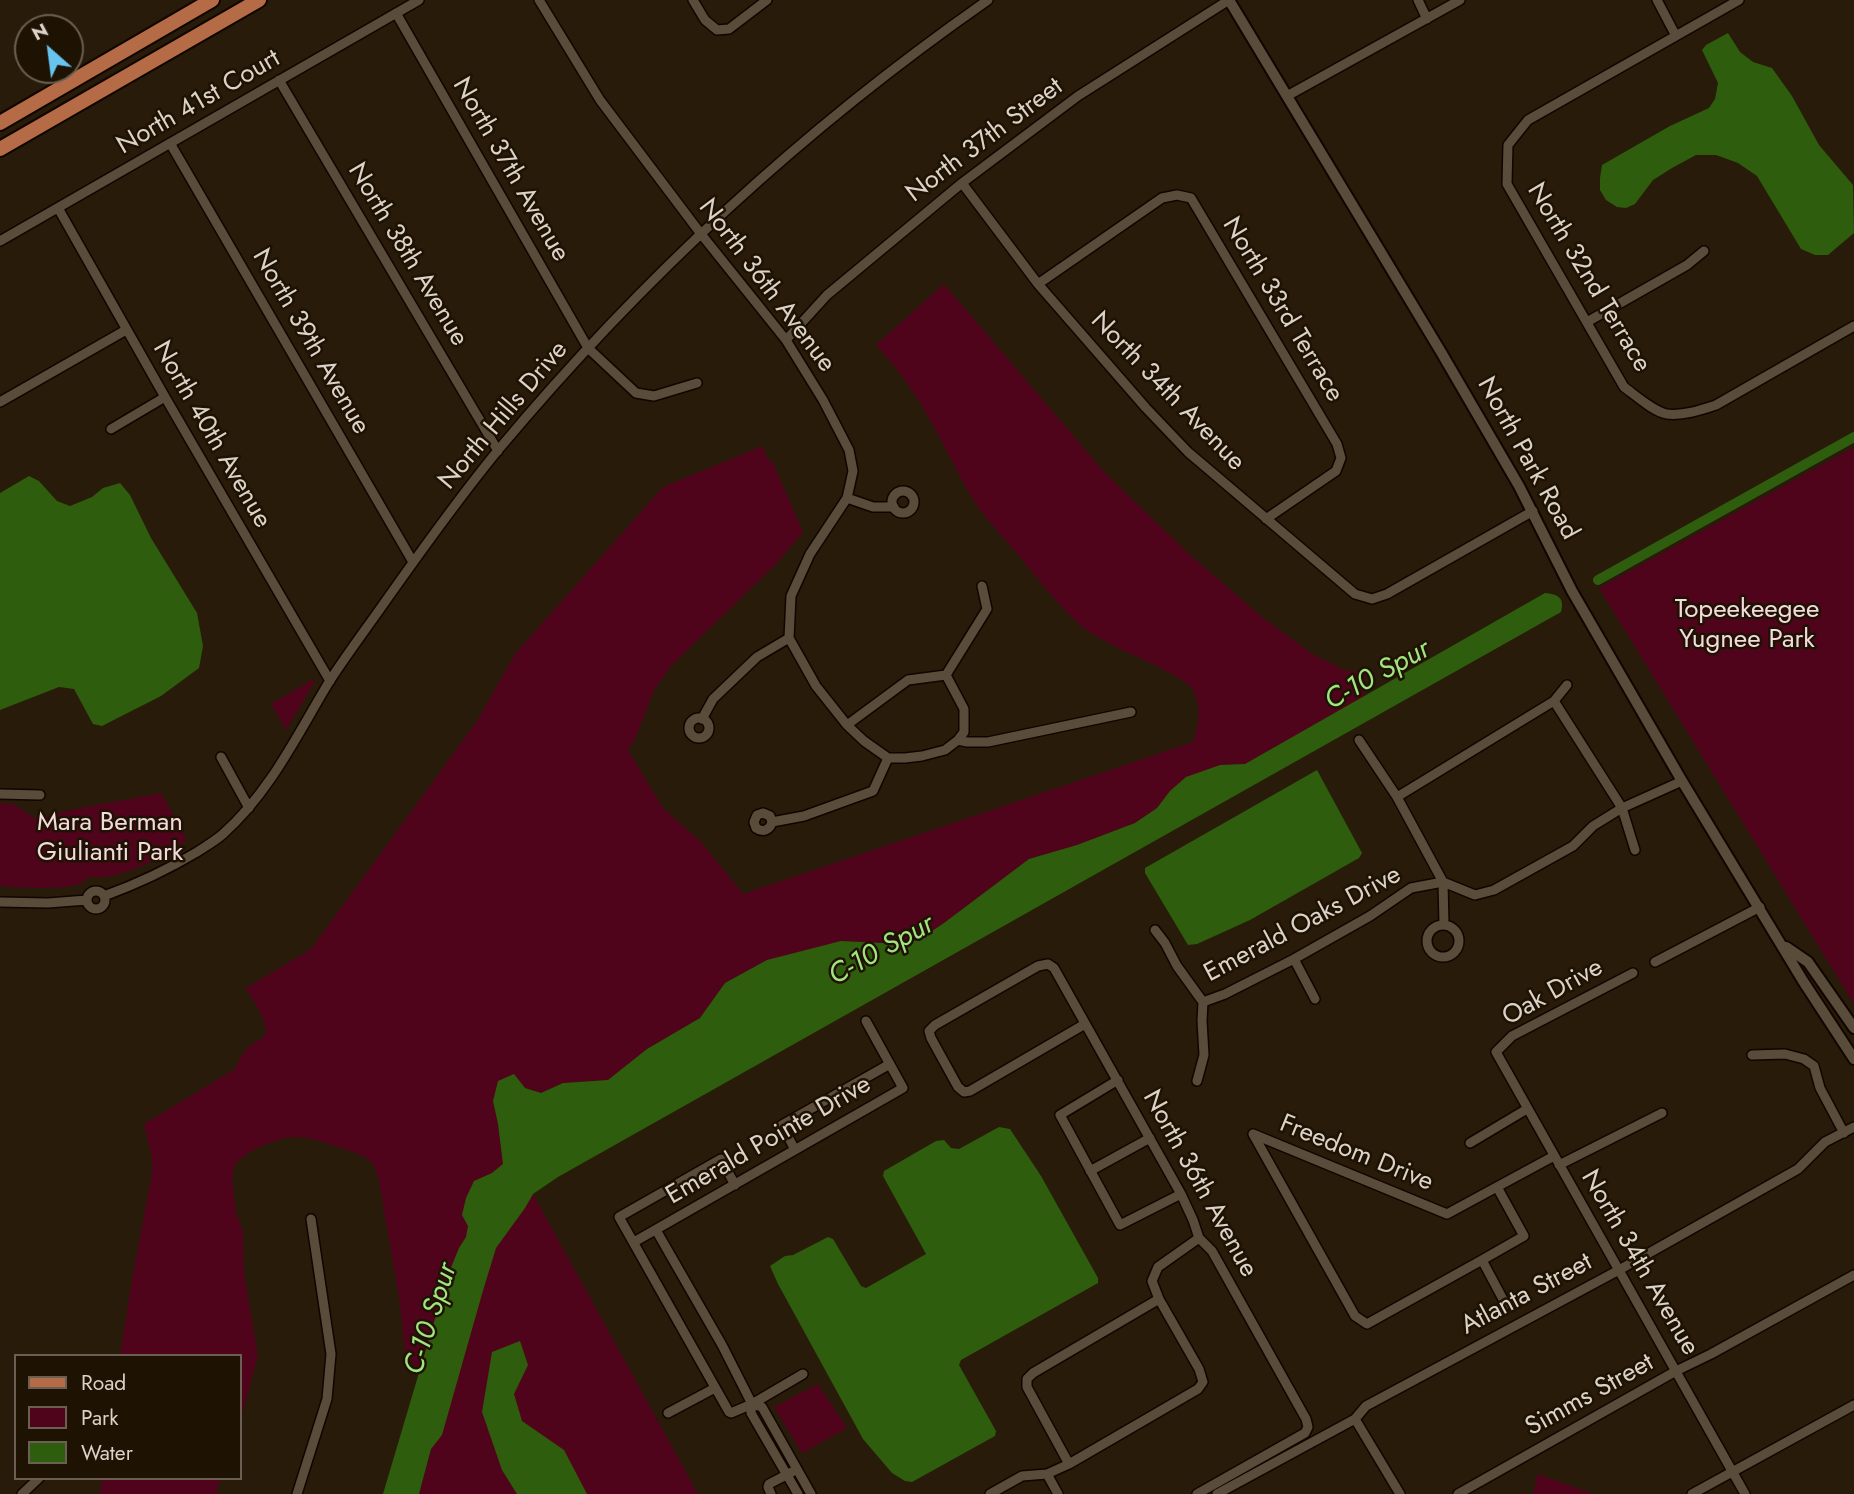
<!DOCTYPE html>
<html>
<head>
<meta charset="utf-8">
<style>
  body { margin:0 }
  #map { position:relative; width:1854px; height:1494px; overflow:hidden; background:#281b0a; font-family:Jost,sans-serif }
  canvas { display:block }
  .legend { position:absolute; left:14px; top:1354px; width:228px; height:126px; box-sizing:border-box; background:#1e1203; border:2px solid #6a5f52; margin:0; padding:9px 12px; list-style:none; font-size:21px; color:#dbd2c8 }
  .legend li { display:flex; align-items:center; gap:14px; height:35px }
  .legend b { width:35px; border:2px solid #6a5f52 }
  .north { position:absolute; left:14px; top:14px; width:70px; height:70px; box-sizing:border-box; background:#1e1203; border:2px solid #6a5f52; border-radius:50%; rotate:332deg; font-size:19px; font-weight:700; line-height:28px; text-align:center; color:#dbd2c8 }
  .north::after { content:''; display:block; margin:auto; width:24px; height:32px; background:#66c4ef; clip-path:polygon(50% 0,100% 100%,50% 72%,0 100%) }
</style>
</head>
<body>
<div id="map">
<canvas width="1854" height="1494"></canvas>
<ul class="legend">
<li><b style="height:9px;background:#b66b47"></b>Road</li>
<li><b style="height:19px;background:#50041b"></b>Park</li>
<li><b style="height:19px;background:#2e5d0d"></b>Water</li>
</ul>
<div class="north">N</div>
</div>
<script>
const ctx = document.querySelector('canvas').getContext('2d');
ctx.lineJoin = 'round';
function paint(path, color) { ctx.fillStyle = color; ctx.fill(path, 'evenodd'); }
function trace(path, color, width, dash) { ctx.strokeStyle = color; ctx.lineWidth = width; ctx.lineCap = dash ? 'butt' : 'round'; ctx.setLineDash(dash || []); ctx.stroke(path); }
function write(font, color, halo, rows, align = 'center') {
  ctx.font = font + ' Jost,sans-serif'; ctx.lineWidth = 5; ctx.setLineDash([]); ctx.textBaseline = 'middle'; ctx.strokeStyle = halo; ctx.fillStyle = color; for (const [text, x, y, turn = 0] of rows) {
    ctx.save(); ctx.translate(x, y); ctx.rotate((+turn || 0) * Math.PI / 180); ctx.textAlign = isNaN(turn) ? turn : align; if (halo) ctx.strokeText(text, 0, 0); ctx.fillText(text, 0, 0); ctx.restore();
  }
}
const green = new Path2D(`
  M944,284L1105,473L1190,555L1262,617L1314,655L1344,670L1365,672L1364,696L1245,764L1220,765L1170,791L1157,808L1135,823L1077,845L1029,859L944,923L920,939L902,944L841,941L725,983L700,1018L647,1049L608,1080L563,1083L541,1093L525,1088L493,1101L498,1124L503,1164L533,1194L698,1494H419L431,1449L419,1371L405,1354L400,1304L379,1181L375,1167L368,1159L356,1153L317,1140L300,1137L284,1138L264,1145L248,1153L235,1164L232,1178L234,1197L236,1212L243,1232L244,1273L258,1356L240,1422V1356H120L132,1280L152,1173V1158L144,1124L235,1069C239,1060 243,1052 251,1045C255,1041 262,1040 265,1035C270,1024 251,998 246,988L311,949L477,721L515,654L663,487L763,446L767,458L773,463L803,532L776,564L672,665L654,690L636,737L628,750L663,808L702,843L743,894L1193,742C1199,726 1202,706 1193,690C1183,672 1102,646 1079,624C1057,604 1038,579 1019,556C1006,540 990,524 978,507C961,482 949,454 934,427C918,397 899,370 876,345Z
  M1854,447V1004L1599,588Z
  M314,679L315,681L286,730L271,704Z
  M161,793L187,840C165,856 138,870 111,876C104,878 96,877 89,877C86,879 83,882 80,884C63,890 18,888 0,886V803L14,804L34,818L45,817L65,811Z
  M818,1384L847,1428L802,1453L774,1407Z
  M1538,1474L1593,1494H1533Z
  M102,1478H221L216,1494H100Z`);
const water = new Path2D(`
  M1728,33L1740,52L1753,62L1772,68L1792,96L1819,145L1853,185L1854,233L1828,255H1815L1801,249L1757,176L1738,163L1716,155H1696L1672,168L1653,180L1635,204L1626,208L1617,207L1606,200L1600,190V178L1602,165L1670,126L1709,108L1715,99L1718,83L1702,50L1706,45Z
  M29,476L39,481L57,501L70,506L92,497L103,488L120,483L130,495L151,538L197,613L203,646L199,668L161,696L102,726L93,724L74,689L59,687L0,710V493Z
  M1545,593C1558,594 1565,598 1561,612L558,1177L533,1194L525,1208L496,1248L482,1294L442,1435L431,1449L419,1494H383L448,1275L459,1248L466,1237L468,1226L462,1215L466,1198L474,1181L492,1173L503,1164L498,1124L493,1101L498,1081L514,1074L525,1088L541,1093L563,1083L608,1080L647,1049L700,1018L725,983L767,960L841,941L902,944L920,939L944,923L1029,859L1077,845L1135,823L1157,808L1170,791L1186,777L1220,765L1245,764Z
  M1317,770L1362,853L1359,858L1250,920L1197,944L1188,945L1145,873V868Z
  M999,1127L1010,1129L1041,1176L1098,1278V1283L961,1360L959,1365L996,1431L995,1436L912,1482L905,1481L892,1473L863,1439L778,1284L770,1266L785,1256L793,1255L828,1237L833,1239L861,1286L866,1288L926,1254L883,1176L884,1171L936,1141L944,1140L951,1148L959,1149Z
  M520,1341L528,1365L514,1394L522,1421L564,1450L587,1494H517L502,1470L482,1412L492,1352Z`);
const canal = new Path2D(`
  M1598,580L1854,437`);
const minor = new Path2D(`
  M539,0L600,100L701,234L786,340L823,400L849,450L853,471L847,498L810,554L791,596L789,638L816,686L847,725L864,741L888,758H905L922,756L945,750L958,740L964,732V709L946,675
  M693,0L705,20L717,30L729,29L767,0
  M1418,0L1427,19
  M1657,0L1676,36
  M1739,0L1528,120L1508,145L1507,184L1624,387C1635,395 1654,412 1667,414C1683,416 1701,410 1716,405L1854,326
  M396,13L588,348L636,393L654,396L697,383
  M279,80L498,451
  M1287,96L1460,0
  M170,143L413,562
  M962,183L1038,284L1146,408L1188,452L1355,594L1372,599L1387,594L1533,511
  M58,208L165,397L330,681
  M0,241L419,0
  M1038,284L1162,198L1177,195L1191,198L1337,444L1341,458L1336,471L1266,519
  M1587,322L1687,265L1704,251
  M786,340L827,295L962,183L1078,96L1229,0
  M0,402L126,330
  M111,429L165,397
  M892 502a11 11 0 1 1 22 0a11 11 0 1 1-22 0Z
  M847,498L873,507H894
  M946,675L987,609L982,586
  M1554,701L1622,808L1635,850
  M689 728a10 10 0 1 1 20 0a10 10 0 1 1-20 0Z
  M702,719L713,699L757,657L789,638
  M847,725L908,680L946,675
  M958,740L967,742H988L1131,712
  M1359,740L1397,797L1443,882L1444,925
  M221,757L249,808
  M0,794L40,795
  M1397,797L1554,701L1567,685
  M772,822L770,816L763,813L757,815L754,822L756,828C763,833 770,830 772,822L804,816L873,791L888,758
  M87 900a9 9 0 1 1 18 0a9 9 0 1 1-18 0Z
  M104,896C137,884 167,870 197,852C206,846 215,841 223,834C270,792 297,735 329,682C345,657 363,633 380,609C418,555 457,500 499,449C641,279 806,127 988,0
  M0,902L48,903L87,900
  M1427 941a16 16 0 1 1 32 0a16 16 0 1 1-32 0Z
  M1155,930L1165,943L1177,966L1203,1002L1202,1021L1204,1055L1197,1081
  M1294,959L1315,999
  M1655,962L1760,907
  M1633,973L1512,1036L1496,1052L1745,1494
  M1203,1002L1225,994L1294,959L1370,916L1411,888L1443,882L1475,895L1494,890L1573,846L1593,826L1622,808L1682,781
  M1085,1024L970,1091L964,1092L958,1087L931,1038L929,1031L935,1025L1038,966L1048,964L1054,968L1181,1194L1193,1220L1199,1238L1212,1251L1306,1419L1308,1427L1305,1433L1197,1494
  M1752,1055L1785,1054L1804,1059L1814,1066L1820,1088L1844,1133
  M1118,1080L1060,1115L1120,1225L1181,1194
  M1253,1134L1355,1316L1367,1324L1482,1260
  M1253,1134L1447,1214L1554,1156
  M1470,1143L1527,1109
  M795,1150L782,1125L890,1064
  M1559,1165L1662,1113
  M1090,1171L1150,1138
  M735,1185L721,1159L619,1217L729,1412L731,1413L752,1404L803,1374
  M1497,1187L1524,1236L1482,1260L1506,1305
  M656,1230L722,1345L752,1404L751,1413L798,1494
  M634,1242L903,1088L866,1021
  M752,1404L762,1407L811,1494
  M668,1413L715,1388
  M1355,1419L1400,1494
  M1069,1464L1027,1387V1379L1033,1373L1159,1299
  M1047,1474L1058,1494
  M22,1494L39,1478
  M297,1494L327,1399L331,1354L311,1219
  M771,1494L768,1487L769,1484L792,1472
  M990,1494L1022,1476L1047,1474L1069,1464L1198,1389L1203,1382L1199,1369L1159,1299L1152,1281L1158,1267L1199,1238
  M1217,1494L1355,1419L1366,1406L1619,1270L1798,1169L1825,1142L1854,1127
  M1458,1494L1676,1371L1711,1354L1854,1275
  M1692,1494L1854,1405`);
const tertiary = new Path2D(`
  M1229,0L1441,352L1519,486L1572,591L1682,781L1803,981L1854,1059
  M1786,947L1808,962L1854,1028`);
const primary = new Path2D(`
  M0,123L212,0
  M0,149L259,0`);
const streetNames = [
  ["North 41st Court",199,103,-30],
  ["North 37th Street",985,141,-37],
  ["North 37th Avenue",510,170,60],
  ["North 38th Avenue",407,255,59],
  ["North 32nd Terrace",1588,278,59],
  ["North 36th Avenue",766,286,53],
  ["North 33rd Terrace",1282,310,59],
  ["North 39th Avenue",310,342,60],
  ["North 34th Avenue",1167,392,46],
  ["North Hills Drive",504,416,-50],
  ["North 40th Avenue",211,435,60],
  ["North Park Road",1527,459,61],
  ["Emerald Oaks Drive",1303,925,-28],
  ["Oak Drive",1553,993,-29],
  ["Emerald Pointe Drive",769,1141,-30],
  ["Freedom Drive",1356,1154,22],
  ["North 36th Avenue",1199,1184,61],
  ["North 34th Avenue",1639,1263,60],
  ["Atlanta Street",1527,1295,-28],
  ["Simms Street",1590,1396,-29]
];
const parkNames = [
  ["Topeekeegee",1747,611],
  ["Yugnee Park",1747,641],
  ["Mara Berman",110,824],
  ["Giulianti Park",110,854]
];
const waterNames = [
  ["C-10 Spur",1378,676,-29],
  ["C-10 Spur",882,951,-29],
  ["C-10 Spur",432,1319,-72]
];
paint(green, '#50041b');
paint(water, '#2e5d0d');
trace(canal, '#2e5d0d', 10);
trace(minor, '#100600', 12);
trace(tertiary, '#100600', 14);
trace(primary, '#100600', 18);
trace(minor, '#5a4c3a', 9);
trace(tertiary, '#5a4c3a', 10);
trace(primary, '#b66b47', 14);
write('26px', '#dbd2c8', '#1e1203', streetNames);
write('26px', '#f4d9dc', '#1e1203', parkNames);
write('italic 28px', '#a2e580', '#1e1203', waterNames);
</script>
</body>
</html>
